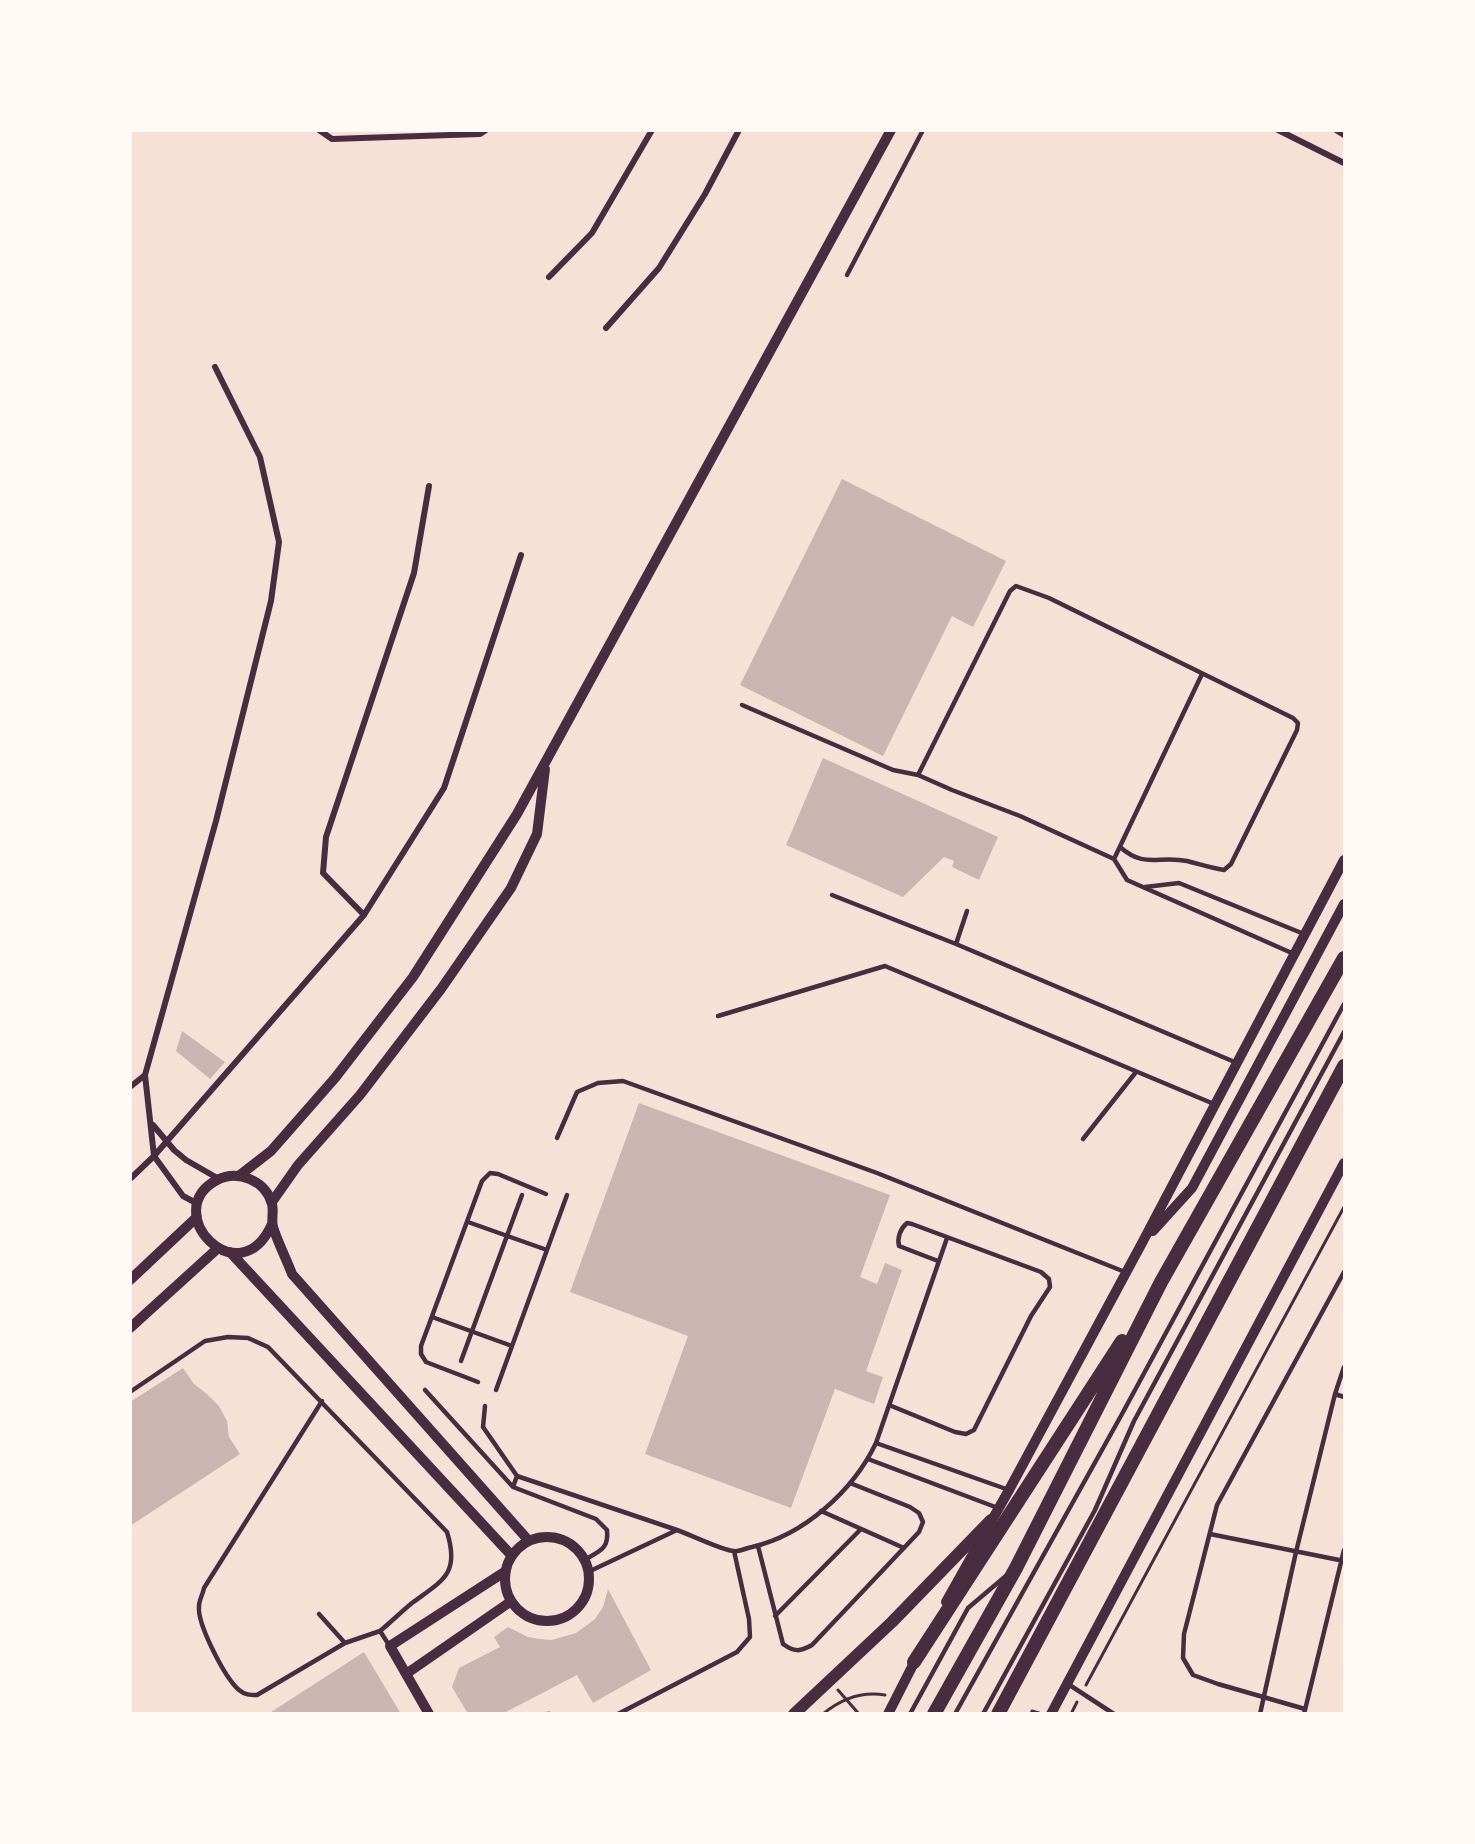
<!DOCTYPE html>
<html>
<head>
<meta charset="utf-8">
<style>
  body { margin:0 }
  #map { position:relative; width:1475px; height:1844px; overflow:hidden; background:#f7e1d7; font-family:Signika,sans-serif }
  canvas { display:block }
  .frame { position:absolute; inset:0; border:132px solid #fffaf5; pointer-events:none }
</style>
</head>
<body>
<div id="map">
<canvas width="1475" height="1844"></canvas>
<div class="frame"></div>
</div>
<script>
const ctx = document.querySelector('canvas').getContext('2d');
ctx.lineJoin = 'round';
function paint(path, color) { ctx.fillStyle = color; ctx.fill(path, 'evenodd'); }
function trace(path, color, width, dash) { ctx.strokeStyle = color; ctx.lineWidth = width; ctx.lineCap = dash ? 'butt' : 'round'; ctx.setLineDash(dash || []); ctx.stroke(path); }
const building = new Path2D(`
  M842,479L1006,561L973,627L952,616L883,756L740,685Z
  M823,758L998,837L979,880L952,867L954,861L944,857L903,897L786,845Z
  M182,1031L225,1062L210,1079L176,1051Z
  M639,1103L890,1195L860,1277L877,1284L885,1263L902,1270L866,1371L883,1377L874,1404L835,1389L791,1508L645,1454L688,1336L570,1292Z
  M183,1368L194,1384L207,1394L219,1406L227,1421L229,1437L240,1454L130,1526V1402Z
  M608,1589L651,1670L593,1703L577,1675L502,1714H468L452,1687L459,1668L500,1647L494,1637L508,1627L528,1637L540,1639L552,1640L576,1633L595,1619L603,1607Z
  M364,1652L401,1714H268Z`);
const path = new Path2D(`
  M1086,1685L1344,1207
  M838,1690L859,1714
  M823,1714C841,1699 861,1691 885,1695
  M1031,1714L1032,1711L1039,1713
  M1071,1714L1077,1702`);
const service = new Path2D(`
  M847,275L923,130
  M742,705L893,770L918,775L952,790L1020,816L1114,859L1127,880L1294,954
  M918,775L1010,591L1016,586L1049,598L1293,718L1298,723L1297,730L1231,864L1224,870C1211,868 1199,864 1187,861C1158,855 1145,869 1120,847
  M1114,859L1202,674
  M1145,887L1179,883L1304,934
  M832,895L956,944L1237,1063
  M956,944L967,911
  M718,1016L885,966L1214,1104
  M557,1138L577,1092L598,1083L623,1081L877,1173L1125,1272
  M1083,1139L1136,1072
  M468,1222L547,1250
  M432,1317L512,1346
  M461,1361L522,1195
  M478,1382L426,1362L421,1354V1346L482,1181L490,1173L498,1174L546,1194
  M425,1390L513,1487L596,1519L607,1530C609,1549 600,1551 584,1560
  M496,1390L567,1195
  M130,1392L205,1341L228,1337L248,1338L268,1347L447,1532C460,1574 443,1580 412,1603C401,1612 391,1622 380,1631L389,1645
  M1335,1394L1344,1397
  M322,1401L204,1588C203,1594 199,1600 199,1606C197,1624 225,1678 239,1690C245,1695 250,1695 257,1695L345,1643L380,1631
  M889,1405L955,1432L966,1434L974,1430L1031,1316L1050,1287L1049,1279L1041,1272L912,1224L907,1223C900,1229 897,1238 899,1246L938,1261
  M485,1406L483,1427L517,1476L513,1487
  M876,1443L1009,1490
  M868,1459L998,1508
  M517,1476L677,1530
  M821,1511L904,1548
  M1210,1534L1344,1561
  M758,1546L783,1644C794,1652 800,1652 812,1645L919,1532L923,1522L919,1513L910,1507L850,1483
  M588,1572L677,1530C689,1534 723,1551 734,1551C739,1552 746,1548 752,1547C804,1535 853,1491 876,1443L947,1238
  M319,1614L345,1643
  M775,1616L861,1529
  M1068,1684L1114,1714
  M1305,1709L1218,1684L1193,1675L1183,1658L1184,1634L1217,1505L1344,1272
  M547,1714H550
  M618,1714L737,1652L750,1637L749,1619L734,1551
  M910,1714L968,1608L1007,1575
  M955,1714L1122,1414L1344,1004
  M983,1714L1095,1510L1134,1421L1344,1032
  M1260,1714L1296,1552L1335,1394L1344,1367
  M1304,1714L1344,1550`);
const minor = new Path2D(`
  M319,130L332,139L480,134L486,130
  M1278,130L1344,163
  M1336,130L1344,135
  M549,277L592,233L652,130
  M606,328L659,268L705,194L739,130
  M364,915L323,873L326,837L414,573L429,486
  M130,1087L145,1075
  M153,1125L174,1150L186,1160L219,1179
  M130,1179L154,1156L364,915L444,788L521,555
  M198,1204L183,1196L154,1156L145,1075L216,821L271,601L279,542L260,457L215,367`);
const tertiary = new Path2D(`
  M240,1175L271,1151L335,1078L413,977L517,814L891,130
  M272,1202L298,1165L360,1095L441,989L511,888L537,834L545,769
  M272,1224C239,1298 158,1211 217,1180C238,1169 266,1181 272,1204C274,1212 271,1220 273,1227C278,1243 286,1258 292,1274L529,1541
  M1153,1231L1192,1188L1344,904
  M230,1252L512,1556
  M130,1280L197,1217
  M130,1328L217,1249
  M505 1579a42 42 0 1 1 84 0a42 42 0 1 1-84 0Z
  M946,1602L1009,1490L1142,1243L1344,860
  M406,1674L510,1602
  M429,1714L390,1646L506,1571
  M888,1714L918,1655
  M1051,1714L1344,1163`);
const secondary = new Path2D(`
  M794,1714L892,1622L991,1520`);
const trunk = new Path2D(`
  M914,1662L1122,1341
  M934,1714L1016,1568L1161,1282L1344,958
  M998,1714L1344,1066`);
paint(building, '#ccb4b1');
trace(path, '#4a2c40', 3);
trace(service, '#4a2c40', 4.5);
trace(minor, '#4a2c40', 6);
trace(tertiary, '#4a2c40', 10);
trace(secondary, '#4a2c40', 12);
trace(trunk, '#4a2c40', 14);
</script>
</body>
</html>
